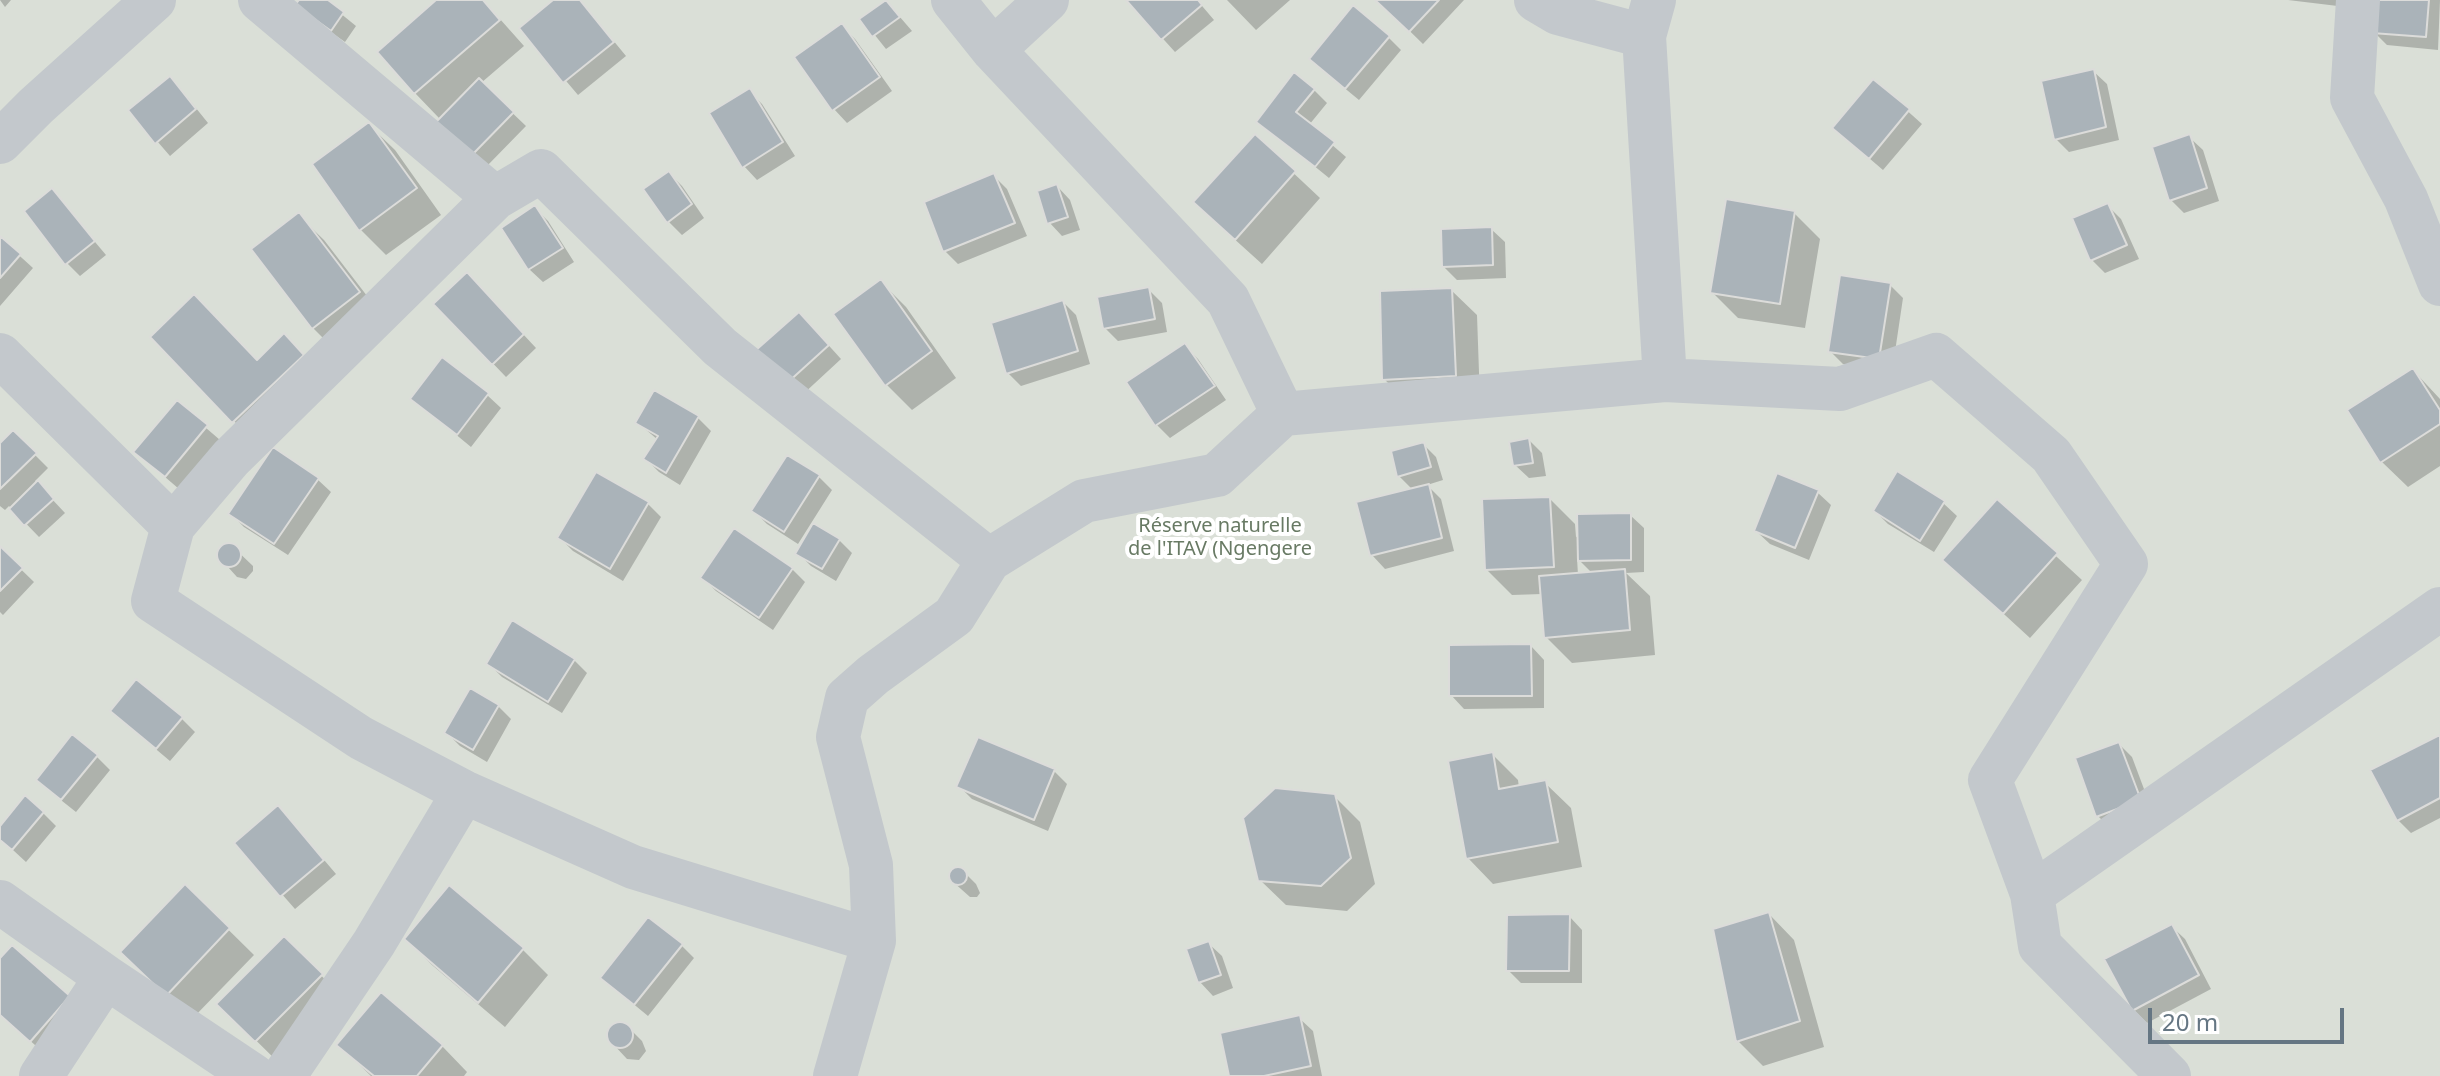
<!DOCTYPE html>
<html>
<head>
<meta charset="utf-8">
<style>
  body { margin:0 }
  #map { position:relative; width:2440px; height:1076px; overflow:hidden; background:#fafaf8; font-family:"Noto Sans",sans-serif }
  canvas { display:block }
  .scale { position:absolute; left:2148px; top:1008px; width:196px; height:36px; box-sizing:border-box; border:4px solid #657683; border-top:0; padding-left:10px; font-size:24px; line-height:28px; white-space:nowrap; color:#657683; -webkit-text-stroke:6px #fff; paint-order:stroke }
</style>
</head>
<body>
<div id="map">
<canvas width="2440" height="1076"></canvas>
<div class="scale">20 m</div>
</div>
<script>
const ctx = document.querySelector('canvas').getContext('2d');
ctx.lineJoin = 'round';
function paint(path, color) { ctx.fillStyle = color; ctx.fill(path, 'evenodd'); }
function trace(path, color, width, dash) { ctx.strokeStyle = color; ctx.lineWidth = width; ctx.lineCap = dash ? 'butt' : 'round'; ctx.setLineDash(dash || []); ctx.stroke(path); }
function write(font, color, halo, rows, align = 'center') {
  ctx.font = font + ' "Noto Sans",sans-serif'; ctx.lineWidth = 8; ctx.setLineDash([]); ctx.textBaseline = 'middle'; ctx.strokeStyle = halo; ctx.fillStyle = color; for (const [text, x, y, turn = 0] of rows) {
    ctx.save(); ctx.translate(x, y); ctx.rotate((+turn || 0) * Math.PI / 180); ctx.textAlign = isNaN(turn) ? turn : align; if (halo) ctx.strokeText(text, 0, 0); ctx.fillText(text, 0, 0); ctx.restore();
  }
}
const green = new Path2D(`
  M0,0H2440V1076H0Z`);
const shadow = new Path2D(`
  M0,0H11L5,7Z
  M301,0H324L356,26L345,42L311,18Z
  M439,0H483L524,46L481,83L526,126L486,167L415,93Z
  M556,0H580L626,56L578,95L522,29Z
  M1128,0H1197L1214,20L1175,52Z
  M1227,0H1290L1256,30Z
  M1378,0H1464L1423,44Z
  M2288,0H2346V7Z
  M2377,0H2440L2438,50L2387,45L2374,32Z
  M887,2L912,31L886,49L862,19Z
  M842,26L855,39L892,91L847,123L834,109Z
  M1388,37L1401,50L1359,100L1325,72Z
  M2093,71L2107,84L2119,140L2069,152L2056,139Z
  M1874,81L1922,124L1883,170L1834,128Z
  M1314,90L1327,103L1309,125L1346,157L1329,178L1259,121Z
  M749,91L762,104L795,156L757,180L744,166Z
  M183,92L208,123L170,156L131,111Z
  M369,125L395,150L441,215L386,255L360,229Z
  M1255,137L1320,198L1262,264L1221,227Z
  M2189,137L2203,150L2219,201L2184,213L2171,200Z
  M669,173L682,186L704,218L682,235L669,222Z
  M994,176L1007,189L1027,236L958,264L945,251Z
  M1057,186L1070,200L1080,230L1062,236L1049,222Z
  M52,191L106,255L80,276L67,263Z
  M2108,206L2121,219L2139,259L2105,273L2092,260Z
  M535,208L548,221L574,262L543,282L529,269Z
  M1794,213L1820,239L1805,328L1738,318L1712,292Z
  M298,215L324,240L384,318L339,354L313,328L254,249Z
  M1491,229L1505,242L1506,278L1457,280L1444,267Z
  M0,238L33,268L0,306Z
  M881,282L906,307L956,378L912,410L886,384Z
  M1890,285L1903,298L1892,372L1843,364L1830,351Z
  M480,288L536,348L506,377L436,304Z
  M1149,290L1162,303L1167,332L1118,341L1105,328Z
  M1451,290L1477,315L1480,401L1410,404L1384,379Z
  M1063,302L1076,315L1090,364L1021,386L1008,373Z
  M812,327L841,359L801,396L788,383Z
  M284,336L310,361L259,447L234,421L257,362Z
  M1184,345L1198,359L1226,400L1170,438L1157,425L1129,383Z
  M2413,370L2440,399V466L2408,487L2382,462Z
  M655,393L698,418L711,431L680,485L659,472L646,459L658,440L637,422Z
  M487,395L501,408L471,447L413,399Z
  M177,403L220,440L179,489L136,452Z
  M13,433L48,468L35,481L65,513L39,537L9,506L5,510L0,506V446Z
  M1529,440L1542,453L1546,476L1529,478L1515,465Z
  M1423,444L1436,457L1443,480L1427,485L1441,499L1454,551L1385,569L1372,555L1413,490L1399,476Z
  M597,475L648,504L661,517L623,581L573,551L560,538Z
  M819,477L832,490L798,544L767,524L754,511Z
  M317,479L331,492L288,555L244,527L231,514Z
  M1817,492L1831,505L1809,560L1770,544L1756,531Z
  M1550,499L1575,524L1576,537L1630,515L1644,528V572L1626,573L1650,596L1655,655L1572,663L1546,637L1542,594L1512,595L1487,570ZM1577,558L1593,574L1578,575Z
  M1997,502L2082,580L2030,638L1945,560Z
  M1943,503L1957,516L1934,552L1888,524L1875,511Z
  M839,540L852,553L836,581L811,566L798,553Z
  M231,545L253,566V571L246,579L237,577L219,557L224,546Z
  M0,549L34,582L3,615L0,612Z
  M792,569L805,582L773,630L716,591L703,578Z
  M1531,646L1544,660V708L1464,709L1451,695Z
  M574,660L587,673L562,713L502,677L488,663Z
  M498,706L511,719L487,762L460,746L447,733Z
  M181,718L195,732L170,761L126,724Z
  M2440,737V818L2411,833L2398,820Z
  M2119,744L2132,757L2153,813L2111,829L2098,816Z
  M1492,754L1518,780L1519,788L1545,783L1571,808L1582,867L1493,884L1468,858Z
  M96,756L110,770L76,812L52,793Z
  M1054,771L1067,784L1048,831L972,799L959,786Z
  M1334,796L1360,822L1375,884L1347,911L1286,905L1260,880Z
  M43,813L56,826L26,862L0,838V829Z
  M291,821L336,874L295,909L237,843Z
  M955,869L962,870L976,884L980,893L977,897H970L952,881V873Z
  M185,887L254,955L192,1019L148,977Z
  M450,888L523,950L548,975L505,1027L432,965L406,939Z
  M1769,914L1794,940L1824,1047L1763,1066L1738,1041Z
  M1569,916L1582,930V983H1521L1508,970Z
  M2171,926L2185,939L2211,989L2147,1023L2134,1010Z
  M284,939L347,1001L282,1066L219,1004Z
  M1208,943L1222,956L1233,988L1213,996L1200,982Z
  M681,945L694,958L648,1016L602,978Z
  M0,961L68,998L44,1053L0,1014Z
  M1299,1018L1313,1031L1322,1076H1231Z
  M620,1024L628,1027L642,1041L646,1051L639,1060L627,1059L614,1045L608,1035L611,1028Z
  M339,1045L442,1046L467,1072L464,1076H371Z`);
const building = new Path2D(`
  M299,0H328L344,12L331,31L295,5Z
  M436,0H483L500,20L414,94L377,52Z
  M553,0H580L614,42L563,83L519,28Z
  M886,0L900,17L872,37L859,19Z
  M1126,0H1198L1202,5L1161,40Z
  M1375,0H1439L1409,32Z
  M2375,0H2429L2426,37L2372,33Z
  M1353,5L1390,36L1345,89L1309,59Z
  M842,23L880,77L832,111L794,57Z
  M2094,69L2106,127L2054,140L2041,81Z
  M1294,72L1315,89L1296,112L1335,142L1315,167L1256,122Z
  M170,76L196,109L155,144L128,110Z
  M479,78L514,112L471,156L436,122Z
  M1873,79L1910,109L1869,159L1832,128Z
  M750,88L783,142L742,168L709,113Z
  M369,122L417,188L359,231L312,164Z
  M1255,134L1296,171L1235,240L1193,202Z
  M2190,134L2207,188L2169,201L2152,147Z
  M669,171L692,204L667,223L643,189Z
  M994,173L1015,223L943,252L924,202Z
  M1057,184L1068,217L1047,224L1037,191Z
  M52,188L95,241L65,265L24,211Z
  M1726,199L1795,211L1780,304L1710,293Z
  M2108,203L2127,245L2090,261L2072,218Z
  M535,205L563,248L528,270L501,228Z
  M299,212L360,292L312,329L251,249Z
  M1492,227L1493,265L1442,267L1441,229Z
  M0,236L21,254L0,278Z
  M467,272L524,334L492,365L433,304Z
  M1840,275L1891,283L1879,359L1828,352Z
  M881,279L932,351L885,386L833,314Z
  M1149,287L1155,319L1103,329L1097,297Z
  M1452,288L1456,376L1382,380L1380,291Z
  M194,294L257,360L284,333L304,355L232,423L150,337Z
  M1063,300L1078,351L1006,374L991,323Z
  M799,312L829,345L786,384L756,350Z
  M1185,343L1215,386L1155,426L1126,382Z
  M442,357L489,393L457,435L410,399Z
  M2413,368L2440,410V424L2380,463L2347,410Z
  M654,390L699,416L666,473L643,459L658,436L635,423Z
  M177,400L208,425L165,477L133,452Z
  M13,430L37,453L0,489V443Z
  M1529,438L1533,463L1513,466L1509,442Z
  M1424,442L1431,467L1397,477L1391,451Z
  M273,447L319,478L274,544L228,514Z
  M787,455L820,475L784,532L751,511Z
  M1897,471L1945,501L1920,541L1873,511Z
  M596,472L649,502L610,569L557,538Z
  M1777,473L1819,490L1795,548L1754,531Z
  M38,480L54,499L24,526L9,509Z
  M1429,484L1442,538L1370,556L1356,502Z
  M1550,497L1554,567L1485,570L1482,499Z
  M1997,499L2058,553L2003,614L1942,560Z
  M1631,513V560L1578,561L1577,514Z
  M813,523L840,539L822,569L795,554Z
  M734,528L793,568L759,618L700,578Z
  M217 555a12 12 0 1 1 24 0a12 12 0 1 1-24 0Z
  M0,546L23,568L0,591Z
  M1625,569L1630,630L1544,638L1539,576Z
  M512,620L575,659L548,702L486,664Z
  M1531,644L1532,696H1449V645Z
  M136,679L183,717L156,749L110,711Z
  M470,688L499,705L473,750L444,733Z
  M72,734L98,755L61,800L36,780Z
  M2440,735V798L2397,821L2370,770Z
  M978,737L1055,769L1034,820L956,787Z
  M2119,742L2141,800L2096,817L2075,758Z
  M1493,752L1499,789L1546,780L1558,842L1466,859L1448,761Z
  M1275,788L1335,794L1351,858L1321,886L1258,881L1243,818Z
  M25,795L44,812L12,850L0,840V826Z
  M278,805L324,860L280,897L234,843Z
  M949 876a9 9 0 1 1 18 0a9 9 0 1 1-18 0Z
  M185,884L230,928L166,996L120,952Z
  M449,885L524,948L478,1003L404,939Z
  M1769,912L1800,1021L1736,1042L1713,929Z
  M1570,914L1569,971H1506L1507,915Z
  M648,917L683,944L634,1005L600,978Z
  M2172,924L2199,975L2132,1011L2104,959Z
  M284,936L323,974L255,1042L216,1004Z
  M1209,941L1221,975L1198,983L1186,949Z
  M12,945L70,996L30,1042L0,1015V958Z
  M381,992L443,1045L417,1076H374L336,1045Z
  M1300,1015L1311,1066L1264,1076H1229L1220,1033Z
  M607 1035a13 13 0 1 1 26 0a13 13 0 1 1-26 0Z`);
const minor = new Path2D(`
  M260,0L495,198L541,171L720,347L989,560
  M953,0L993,50L1228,300L1283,414
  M1536,0L1558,13L1644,36
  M1654,0L1644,36L1665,380
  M2358,0L2352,98L2406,199L2440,284
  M993,50L1047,0
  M0,142L36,106L154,0
  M0,355L173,526L153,601L361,738L464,792L633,867L874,941
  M173,526L231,458L495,198
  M2032,894L2440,609
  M0,902L106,977L254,1076
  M41,1076L106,977
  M284,1076L374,943L464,792
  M835,1076L874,941L871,865L838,737L847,698L873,675L954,616L989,560L1084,501L1217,475L1283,414L1665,380L1840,389L1936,355L2051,455L2126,564L1990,780L2032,894L2040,946L2169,1076`);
const parkNames = [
  ["Réserve naturelle",1220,526],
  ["de l'ITAV (Ngengere",1220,549]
];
paint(green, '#dadfd7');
paint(shadow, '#0003');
paint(building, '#aab3b9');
trace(building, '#dcdcda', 2);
trace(minor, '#c3c8cc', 44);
write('20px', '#687a64', '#fff', parkNames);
</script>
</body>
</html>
